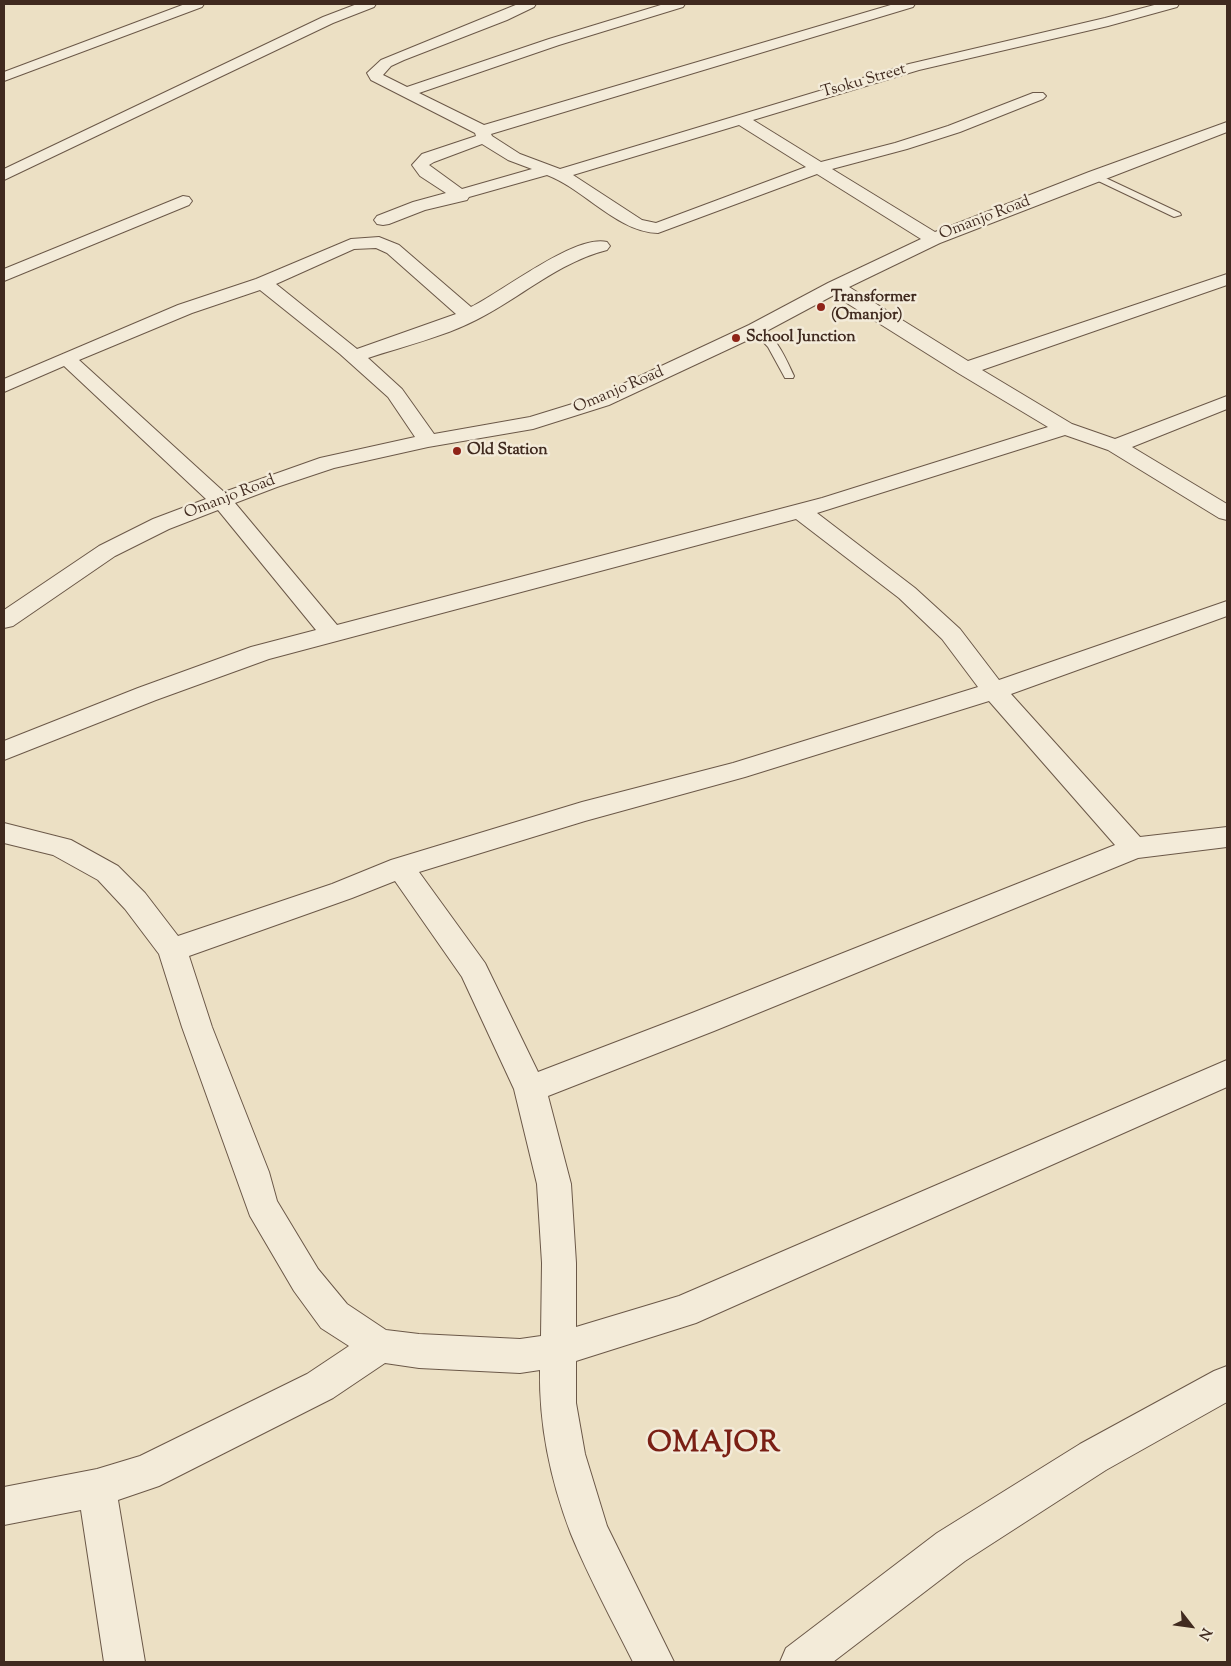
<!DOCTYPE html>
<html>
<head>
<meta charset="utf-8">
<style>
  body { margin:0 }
  #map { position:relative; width:1231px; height:1666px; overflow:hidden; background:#ece0c4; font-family:"Sorts Mill Goudy",serif }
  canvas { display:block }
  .frame { position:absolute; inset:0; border:5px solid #402a1f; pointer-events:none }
  .north { position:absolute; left:1166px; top:1601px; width:50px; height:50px; -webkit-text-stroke:4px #f3ebd9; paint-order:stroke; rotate:120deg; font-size:14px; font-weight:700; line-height:20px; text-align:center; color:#402a1f }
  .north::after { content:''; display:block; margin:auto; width:18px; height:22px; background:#402a1f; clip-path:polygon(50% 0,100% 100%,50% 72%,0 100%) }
</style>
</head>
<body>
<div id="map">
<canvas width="1231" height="1666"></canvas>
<div class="frame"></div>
<div class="north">N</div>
</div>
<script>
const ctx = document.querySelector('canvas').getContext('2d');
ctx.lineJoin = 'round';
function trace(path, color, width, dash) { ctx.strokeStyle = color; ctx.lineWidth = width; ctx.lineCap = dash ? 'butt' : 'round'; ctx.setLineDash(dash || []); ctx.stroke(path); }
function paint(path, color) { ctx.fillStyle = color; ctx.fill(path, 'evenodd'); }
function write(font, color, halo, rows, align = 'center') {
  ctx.font = font + ' "Sorts Mill Goudy",serif'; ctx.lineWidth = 5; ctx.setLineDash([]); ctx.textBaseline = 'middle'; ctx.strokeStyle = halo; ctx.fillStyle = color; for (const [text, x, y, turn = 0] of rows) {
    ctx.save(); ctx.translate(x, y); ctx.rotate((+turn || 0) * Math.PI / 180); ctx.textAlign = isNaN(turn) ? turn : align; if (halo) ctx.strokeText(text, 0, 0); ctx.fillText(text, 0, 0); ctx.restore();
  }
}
const lane = new Path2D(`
  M1095,173L1180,213L1181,215L1174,217L1092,178V174Z
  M756,326C775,332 786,359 794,376L793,378H785L768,347L751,329Z`);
const street = new Path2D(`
  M185,4H204L202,7L4,81V72Z
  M357,4H376L374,7L333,23L4,180V169L323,17Z
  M518,4H536L534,7L507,20L404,60L391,66L383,75L407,87L549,39L664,4H685L683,7L559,45L419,93L484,125L894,4H915L913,7L491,134L492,136L520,154L560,169L909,64L1105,18L1158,4H1179L1177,7L1108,26L919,70L753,120L821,162L895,143L948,126L1033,93H1043L1046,96L1043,99L960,132L907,149L832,169L935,232L1089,172L1227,122V132L940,243L849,287L968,361L1227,274V285L982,370L1072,424L1115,439L1227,396V409L1132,447L1227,504V520L1219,518L1108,450L1065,435L817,513L915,588L960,629L999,680L1227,601V616L1011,694L1140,837L1227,827V847L1138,858L714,1031L548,1096L571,1184L576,1263V1327L679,1296L1227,1060V1087L696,1323L576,1361V1403L585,1454L607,1526L674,1662H633C612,1620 589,1578 571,1534C551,1482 539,1426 540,1370L520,1373L419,1368L385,1363L333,1398L159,1486L118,1500L145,1662H104L81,1510L4,1525V1487L97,1469L140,1456L307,1374L349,1346L321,1328L294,1291L250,1216L182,1027L159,954L125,909L98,880L53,855L4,843V823L71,840L118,866L145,893L178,936L332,884L391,860L582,802L733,763L978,687L942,639L899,598L796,519L269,659L156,700L4,760V741L138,688L251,647L316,630L218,510L169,529L115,556L13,626L4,628V610L99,546L153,519L206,499L64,366L4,392V379L178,305L256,279L351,239L379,237L399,245L471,307C502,292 575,234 607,242L610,246L607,250C559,262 520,298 476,320C443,337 404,346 368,358L402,389L434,434L530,417L595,397L749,325L828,283L921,239L817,174L658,233C619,233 584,189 547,175L469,197L467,200L425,210L389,224L383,225L377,224L374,220L377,216L413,202L446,193L420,176L412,165L422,154L476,136L475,133L371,80L367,73L381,60ZM739,125L806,167L656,223L642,220L573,175ZM482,144L508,160L532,169L462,189L429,165L434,162ZM376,248L387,253L456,314L357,349L276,284L354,249ZM260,290L340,354L388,397L415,437L320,458L224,492L79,360L192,313ZM834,295L958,373L1048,427L822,498L337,625L235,503L277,487L334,468L428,447L533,429L609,405L763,333ZM989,701L1115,845L692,1013L538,1072L485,963L419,872L585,821L745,777ZM395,881L462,977L514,1089L537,1184L542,1263L541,1336L520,1339L419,1334L386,1330L347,1304L318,1269L277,1201L269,1172L212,1027L189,956L352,898Z
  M183,196L189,197L192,201L189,205L4,281V269Z
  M1227,1366V1402L1106,1470L965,1561L833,1662H780L786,1648L937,1533L1080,1444L1214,1371Z`);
const markers = [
  [821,307,5,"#8f2418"],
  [736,338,5,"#8f2418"],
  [457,451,5,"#8f2418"]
];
const farStreetnames = [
  ["Tsoku Street",864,82,-16],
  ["Omanjo Road",985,219,-21],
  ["Omanjo Road",619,391,-23],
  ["Omanjo Road",230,498,-21]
];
const farPoinames = [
  ["Transformer",831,298],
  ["(Omanjor)",831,316],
  ["School Junction",746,338],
  ["Old Station",467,451]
];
const nearDistrictnames = [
  ["OMAJOR",714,1446]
];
trace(lane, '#6b5848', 2);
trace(street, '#6b5848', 2);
paint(lane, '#f3ebd9');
paint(street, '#f3ebd9');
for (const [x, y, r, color] of markers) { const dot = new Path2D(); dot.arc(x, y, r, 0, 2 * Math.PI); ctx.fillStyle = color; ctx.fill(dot); trace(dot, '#f3ebd9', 2); }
write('16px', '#402a1f', '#f3ebd9', farStreetnames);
write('bold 16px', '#402a1f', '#f3ebd9', farPoinames, 'left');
ctx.letterSpacing = '1px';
write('bold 29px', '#7a1f14', '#f3ebd9', nearDistrictnames);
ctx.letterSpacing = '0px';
</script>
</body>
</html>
